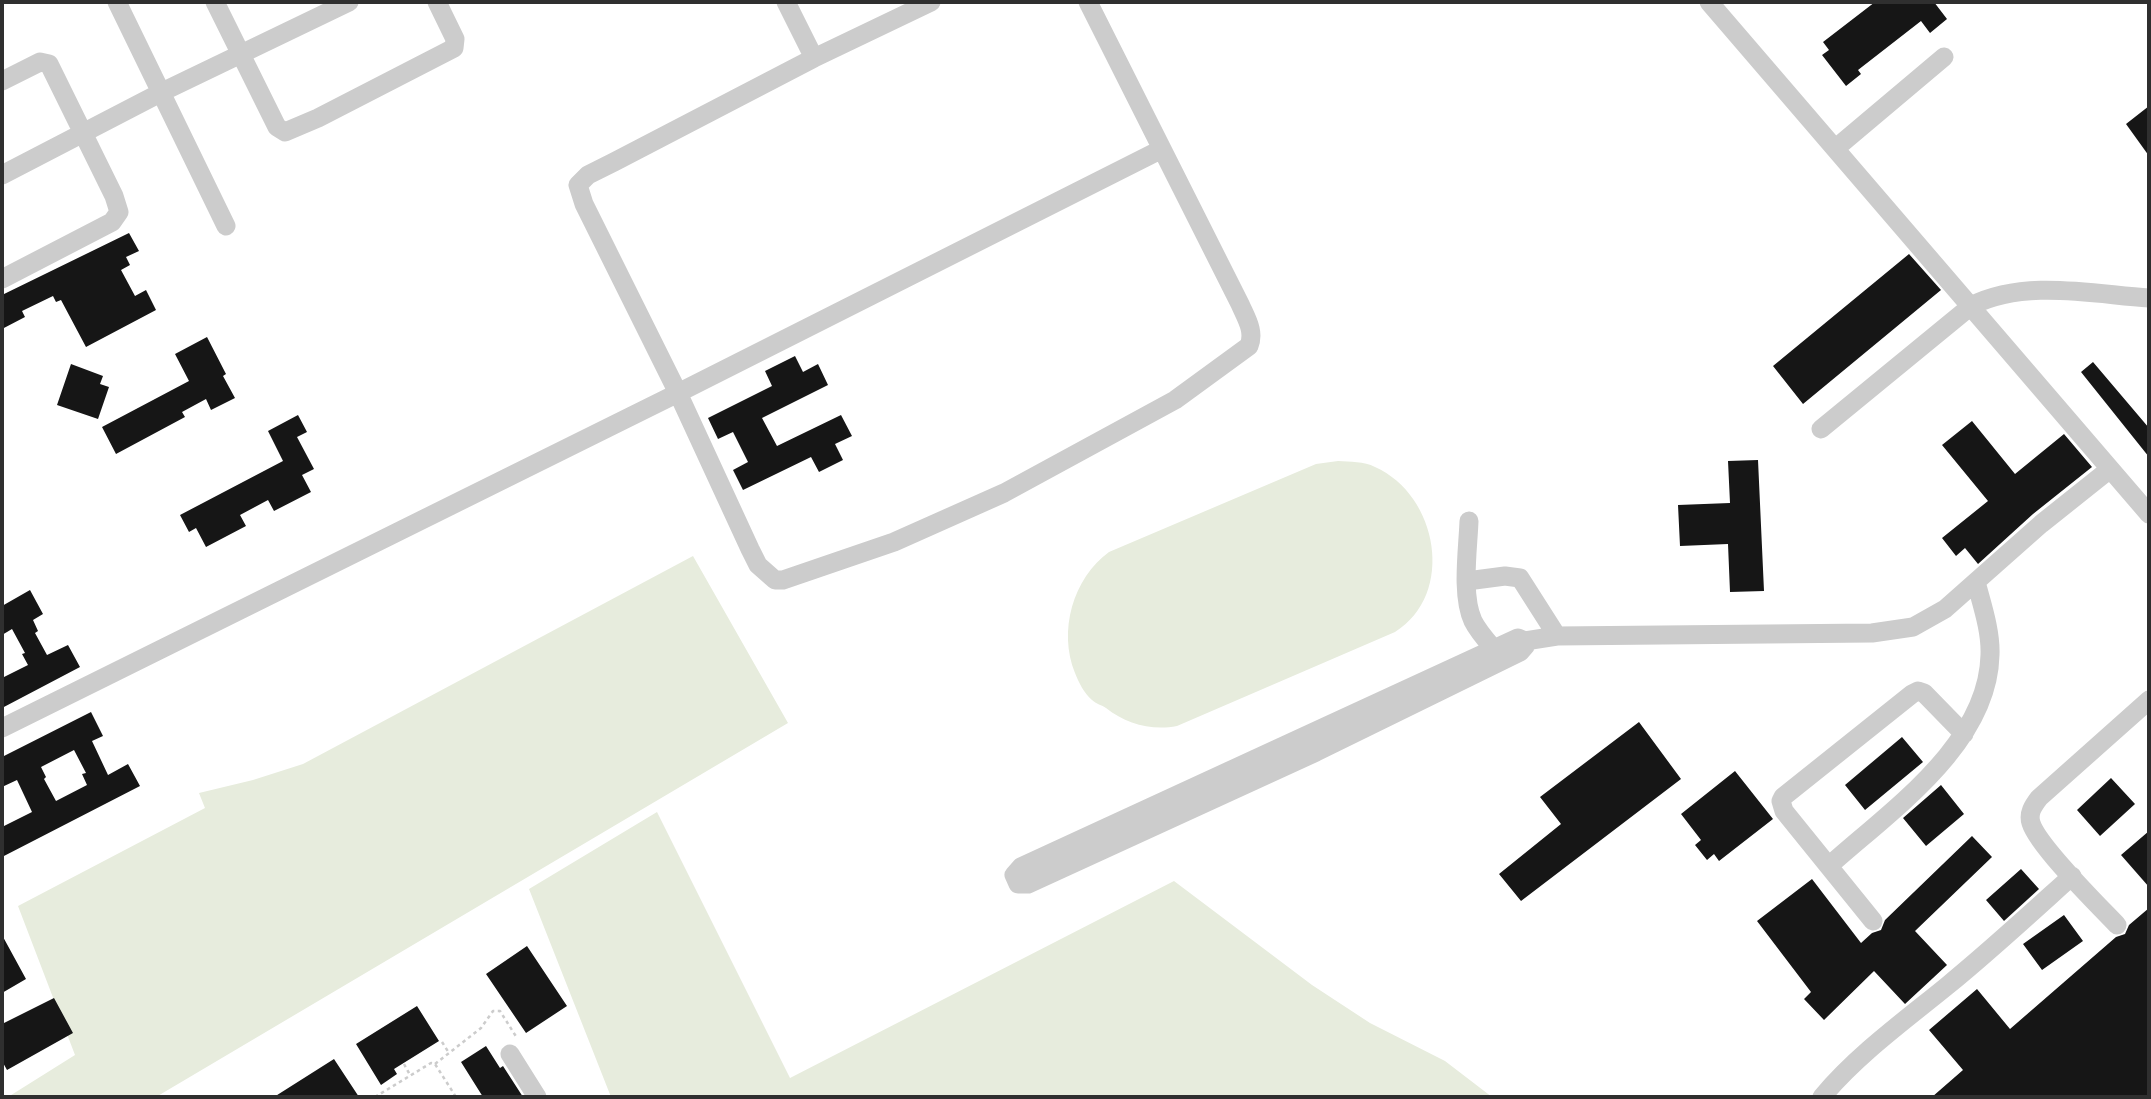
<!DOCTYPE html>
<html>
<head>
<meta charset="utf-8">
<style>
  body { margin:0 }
  #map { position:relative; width:2151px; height:1099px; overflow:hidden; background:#fff; font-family:"Asap Condensed",sans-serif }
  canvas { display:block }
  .frame { position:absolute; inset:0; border:4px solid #2f2f2f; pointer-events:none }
</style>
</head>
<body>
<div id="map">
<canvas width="2151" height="1099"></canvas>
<div class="frame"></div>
</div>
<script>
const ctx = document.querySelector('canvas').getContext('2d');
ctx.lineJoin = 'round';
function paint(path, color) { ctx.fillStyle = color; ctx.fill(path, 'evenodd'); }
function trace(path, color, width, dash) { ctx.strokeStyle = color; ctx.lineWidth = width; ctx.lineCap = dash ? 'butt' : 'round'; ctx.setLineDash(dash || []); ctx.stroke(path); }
const green = new Path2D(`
  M1338,461C1350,462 1364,461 1375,467C1438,495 1456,594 1395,632L1177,726C1152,731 1126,724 1106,708C1102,705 1096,704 1092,700C1084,693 1079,683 1075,673C1058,631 1073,578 1109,552L1316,464Z
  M693,556L788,723L156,1097H8L75,1055L18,906L205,808L199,793L253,780L303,764Z
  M657,812L790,1078L1174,881L1312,985L1370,1023L1445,1061L1492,1097H611L529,889Z`);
const building = new Path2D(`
  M1875,2H1934L1947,19L1930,33L1921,21L1858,70L1861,74L1846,86L1822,55L1829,50L1823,42Z
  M2149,106V156L2126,124Z
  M129,233L139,251L126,257L130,265L121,270L135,296L146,290L156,310L86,347L61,300L56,302L53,296L22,311L25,317L2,329V295Z
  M1909,254L1941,290L1803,404L1773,366Z
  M207,337L226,374L223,376L235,398L211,410L206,399L182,412L185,417L116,454L102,427L189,381L175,354Z
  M795,356L803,372L818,364L828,385L762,418L777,446L841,415L852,436L835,444L843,460L819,472L811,457L743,490L733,470L748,462L733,432L718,439L708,418L772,386L765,371Z
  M2093,362L2149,428V457L2081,372Z
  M71,364L103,376L100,384L109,387L98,419L57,405Z
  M298,415L307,432L297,437L314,469L302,475L311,492L274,511L268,500L240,515L246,526L206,547L196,528L189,532L180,515L283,461L268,431Z
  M1972,421L2015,474L2064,434L2092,467L2033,514L1978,564L1965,548L1956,556L1942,538L1988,501L1942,445Z
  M1758,460L1764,591L1730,592L1728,544L1680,546L1678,505L1730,503L1728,461Z
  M30,590L43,614L33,620L38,631L35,633L47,655L68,645L80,667L2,708V678L28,665L22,654L25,653L12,629L2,635V606Z
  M91,712L103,736L92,741L108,775L128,764L140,786L2,857V827L32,812L17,780L2,787V757ZM74,750L86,773L82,774L87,785L56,801L44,779L46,777L41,767Z
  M1639,722L1681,779L1521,901L1499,874L1561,824L1540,797Z
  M1902,737L1923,762L1865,810L1845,785Z
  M1735,771L1773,819L1719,861L1714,854L1707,860L1695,845L1701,840L1681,814Z
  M2111,778L2135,804L2100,836L2077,810Z
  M1941,785L1964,814L1926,846L1903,818Z
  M2149,831V887L2121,855Z
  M1972,836L1992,857L1915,931L1947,965L1905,1004L1874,971L1824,1020L1804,999L1811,992L1757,921L1812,879L1861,943L1872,933L1881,930L1885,920Z
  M2021,869L2039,889L2004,921L1986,900Z
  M2149,908V1097H1932L1963,1070L1929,1030L1977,989L2010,1029L2116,937L2125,934L2129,925Z
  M2064,915L2083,941L2042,970L2023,944Z
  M2,935L26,979L2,993Z
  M527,946L567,1006L526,1033L486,974Z
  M54,998L73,1033L7,1070L2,1061V1024Z
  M417,1006L439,1041L394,1069L397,1074L381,1085L356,1044Z
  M486,1046L500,1068L503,1066L523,1097H483L461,1062Z
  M334,1059L359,1097H274Z`);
const path = new Path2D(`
  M442,1042L449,1053
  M404,1064L410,1075
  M435,1064L481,1028L493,1011H500L517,1038
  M375,1097L431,1063L435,1064L456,1097`);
const minor = new Path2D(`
  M117,2L226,226
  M215,2L277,127L285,132L318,118L454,48L455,39L437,2
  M786,2L814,58
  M931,2L814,58L614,162L588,175L578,185L584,204L678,393L750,549L758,565L775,580H783L894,542L1004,493L1175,400L1249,346C1255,331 1246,318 1240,304L1088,2
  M1709,2L2149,514
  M2,81L40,62L49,64L114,196L119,212L112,222L2,279
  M1836,148L1944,57
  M2,175L162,92L349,2
  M1821,429L1971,306C2025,279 2091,294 2149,298
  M1469,521C1468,549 1461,595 1473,621C1478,631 1486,640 1493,648
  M1467,581L1505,576L1520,578L1557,636
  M1518,638L1525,641L1526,645L1520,652L1316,752L1028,884H1018L1014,875L1021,867Z
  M1525,641L1557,636L1872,633L1913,627L1945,609L2041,524L2110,469
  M2,728L678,393L1162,149
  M1829,866C1890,811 1988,745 1990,655C1991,631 1982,605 1976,582
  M1873,921L1784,811L1781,801L1783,797L1912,694L1918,691L1924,693L1964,734
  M2117,925C2098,905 2038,846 2031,823C2028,813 2033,806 2039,798L2149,700
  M510,1054L537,1097
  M1822,1097C1857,1055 1904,1021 1947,986C1990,951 2031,913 2072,876`);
paint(green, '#e7ecdd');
paint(building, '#161616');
trace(path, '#ccc', 2.5, [3.5, 3.5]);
trace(minor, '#ccc', 19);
</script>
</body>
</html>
